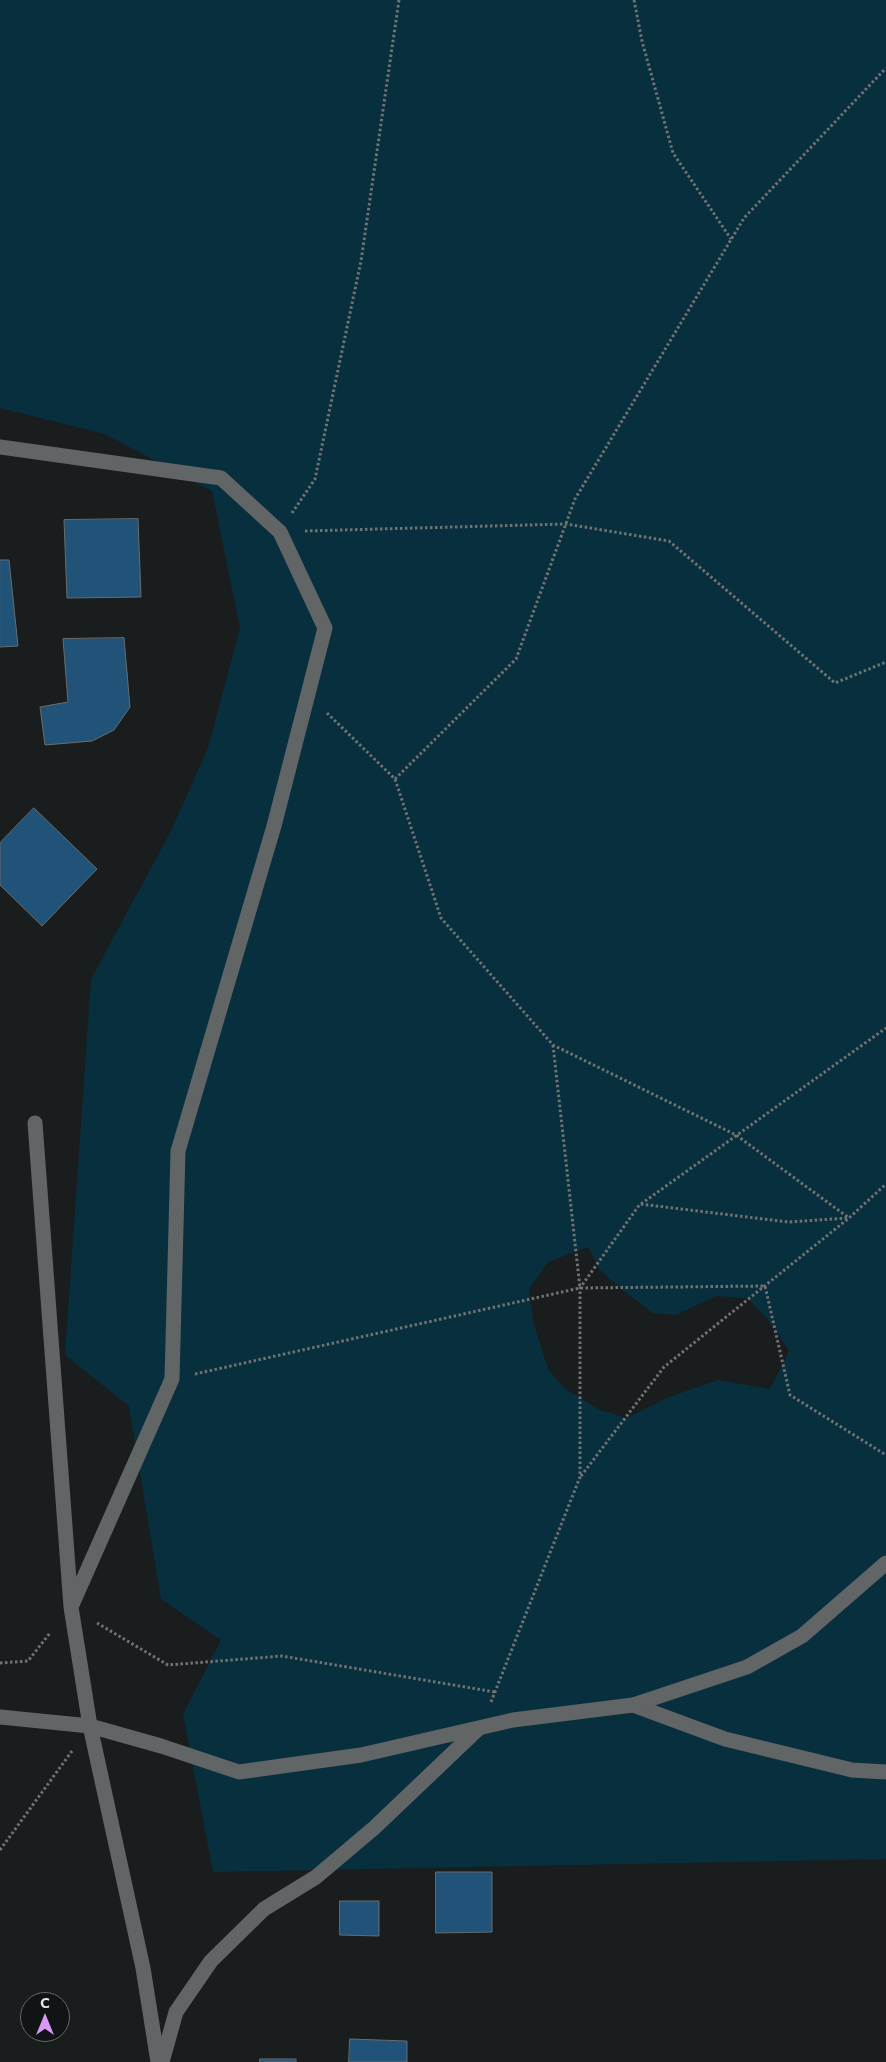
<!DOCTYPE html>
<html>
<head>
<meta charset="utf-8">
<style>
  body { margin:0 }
  #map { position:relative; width:886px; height:2062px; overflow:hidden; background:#1a1d1e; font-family:Commissioner,sans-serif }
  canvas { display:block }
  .north { position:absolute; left:20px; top:1992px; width:50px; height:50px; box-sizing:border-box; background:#111415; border:1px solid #656869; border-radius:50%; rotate:0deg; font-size:14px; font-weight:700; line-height:20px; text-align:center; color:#e3e5e6 }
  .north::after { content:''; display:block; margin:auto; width:18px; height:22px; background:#db99f5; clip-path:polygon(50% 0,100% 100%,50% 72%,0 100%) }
</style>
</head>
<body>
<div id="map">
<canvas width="886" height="2062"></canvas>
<div class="north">С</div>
</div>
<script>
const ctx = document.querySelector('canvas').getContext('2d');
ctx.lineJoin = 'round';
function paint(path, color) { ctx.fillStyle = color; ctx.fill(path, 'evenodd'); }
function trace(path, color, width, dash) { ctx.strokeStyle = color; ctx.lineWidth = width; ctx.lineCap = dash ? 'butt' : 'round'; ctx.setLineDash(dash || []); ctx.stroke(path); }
const green = new Path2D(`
  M0,0H886V1859L213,1872L183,1714L221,1640L161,1599L129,1406L65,1355L91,979L171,831L208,748L240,628L212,491L105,434L0,408ZM588,1247L600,1270L625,1292L653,1313L676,1315L716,1296L747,1298L766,1317L789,1351L770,1389L718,1380L669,1397L627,1418L600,1410L564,1388L548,1369L533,1321L529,1289L548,1262Z`);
const building = new Path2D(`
  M138,519L141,597L67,598L64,520Z
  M0,560H9L18,646L0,647Z
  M124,638L130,707L114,730L92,741L45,745L40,707L68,702L63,639Z
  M34,808L97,869L42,926L0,885V843Z
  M436,1872H492V1932L436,1933Z
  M340,1901H379V1936L340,1935Z
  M350,2039L407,2041V2062H349Z
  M260,2059H296V2062H260Z`);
const path = new Path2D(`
  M634,0L642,41L673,153L731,239
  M292,513L315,479L361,261L399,0
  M305,531L566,524L669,541L835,683L886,662
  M327,713L395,779L441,918L553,1045L736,1135L849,1218
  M395,779L516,659L575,499L744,218L886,68
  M553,1045L580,1288L765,1286L790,1395L886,1455
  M641,1204L886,1028
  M195,1374L580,1288
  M581,1476L664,1367L849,1218L886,1184
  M97,1623L168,1665L282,1656L495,1692
  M0,1663L28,1661L50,1633
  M491,1702L580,1477V1288L640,1204L788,1222L849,1218
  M0,1850L72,1751`);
const service = new Path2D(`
  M0,447L221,478L280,532L325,628L274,826L178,1151L172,1379L71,1607
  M35,1123L71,1607L90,1726
  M633,1705L725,1739L852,1770L886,1772
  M162,2062L176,2012L211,1961L264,1909L316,1877L374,1828L478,1729`);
const minor = new Path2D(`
  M0,1717L90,1726L161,1746L239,1772L361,1755L513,1720L633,1705L747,1667L802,1636L886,1563
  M90,1726L143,1968L158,2062`);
paint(green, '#082f3d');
paint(building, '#215378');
trace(building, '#696c6e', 1);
trace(path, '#707273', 3, [2.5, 2.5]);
trace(service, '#616566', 15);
trace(minor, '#616566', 15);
</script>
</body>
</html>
